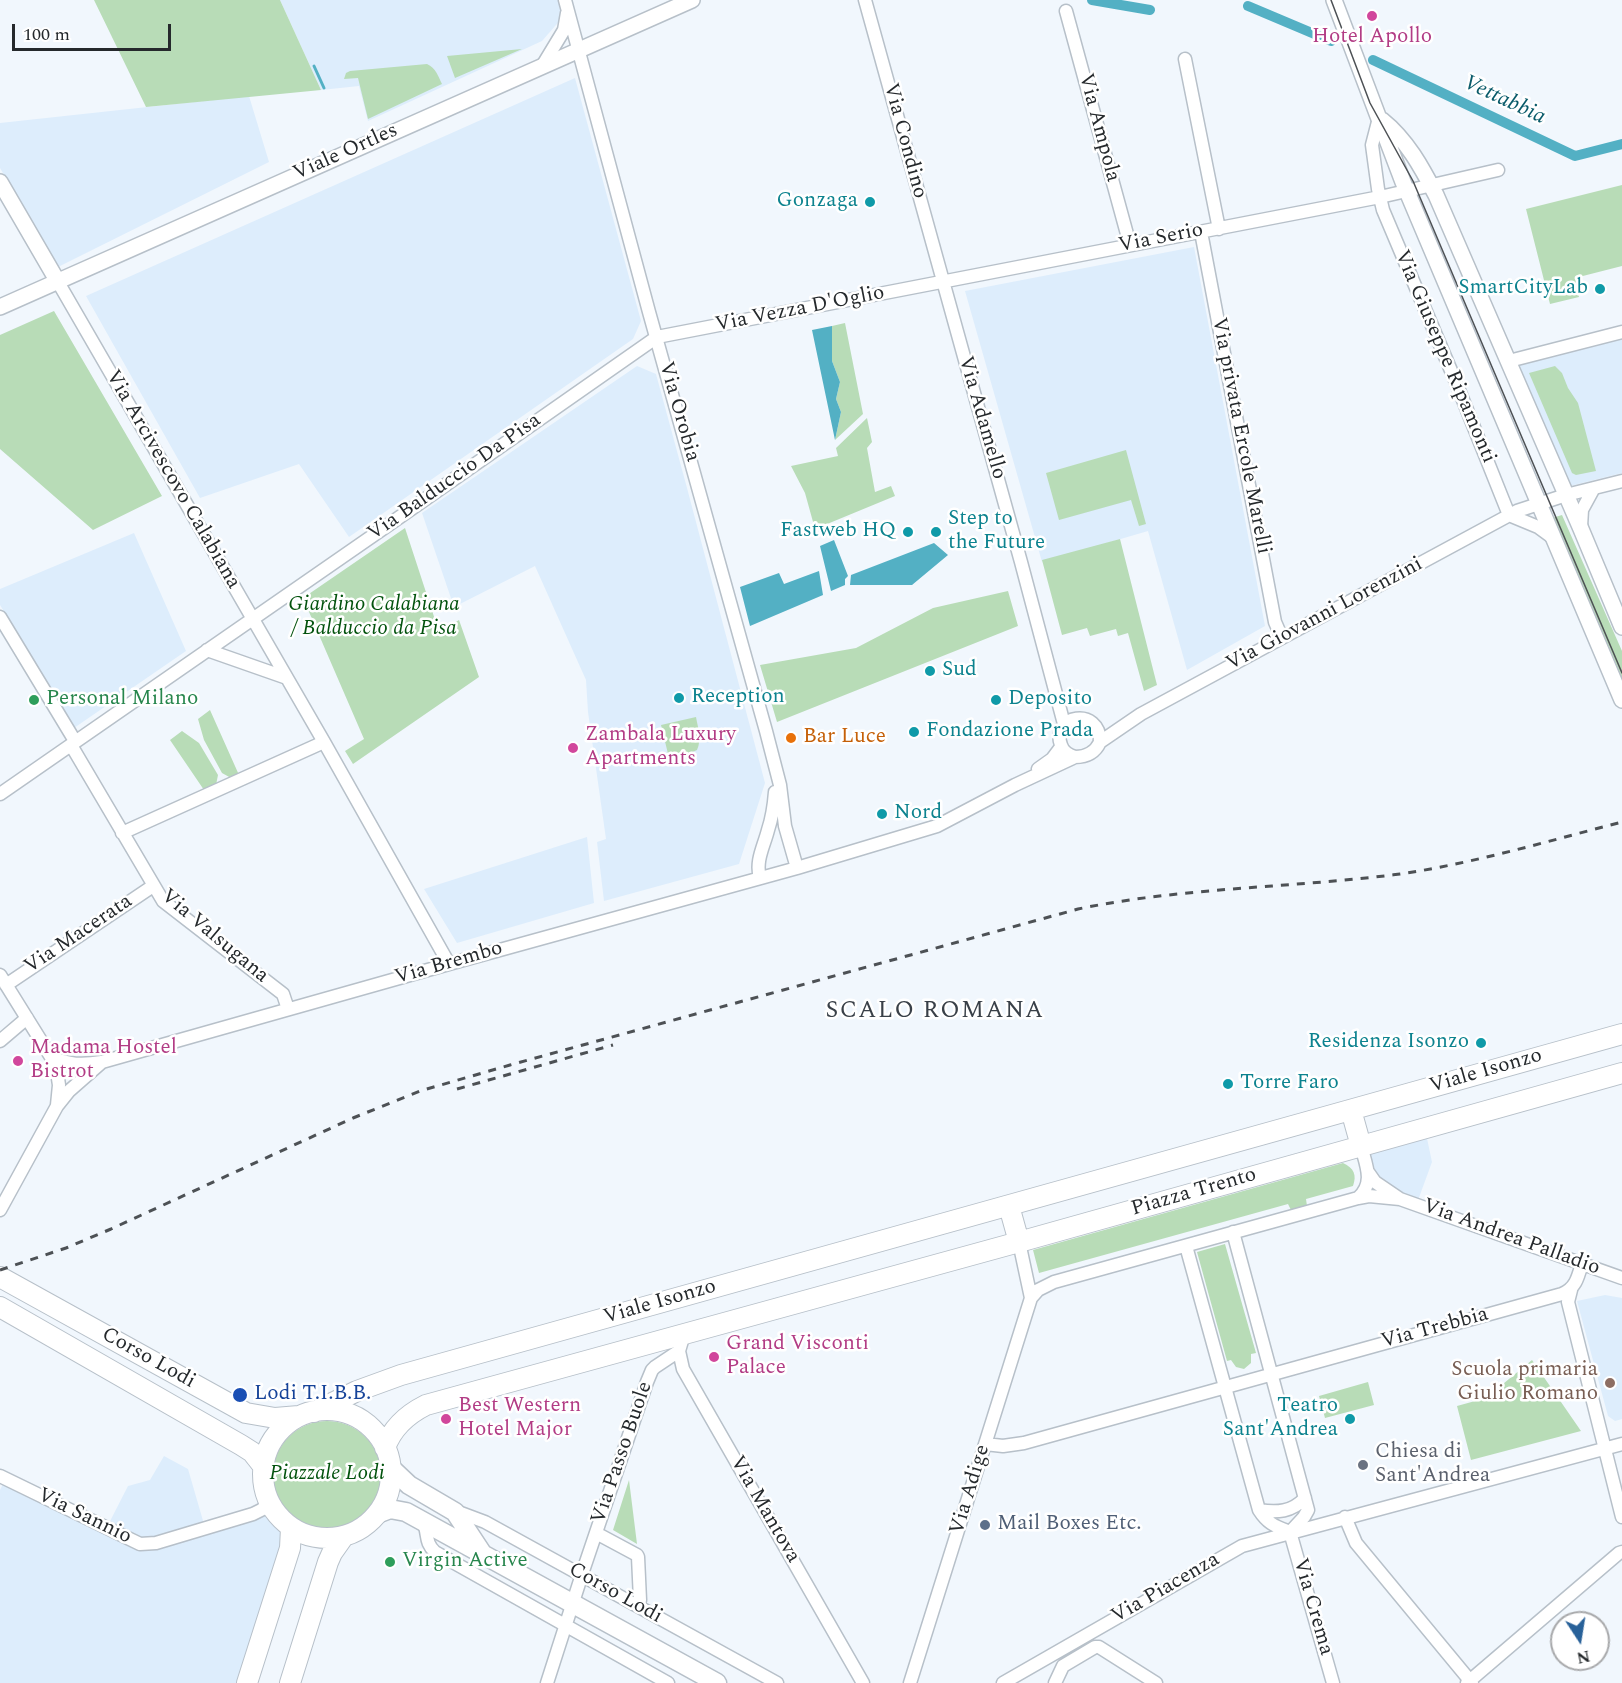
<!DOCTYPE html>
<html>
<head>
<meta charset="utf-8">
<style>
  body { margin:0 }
  #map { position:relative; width:1622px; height:1683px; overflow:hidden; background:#f1f7fd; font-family:Spectral,serif }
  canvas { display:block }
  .north { position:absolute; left:1550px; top:1611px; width:60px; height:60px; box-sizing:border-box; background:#fff; border:2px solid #a8a9ab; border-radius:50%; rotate:168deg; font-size:16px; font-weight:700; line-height:24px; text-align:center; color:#25292c }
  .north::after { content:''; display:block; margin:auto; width:21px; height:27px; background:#286199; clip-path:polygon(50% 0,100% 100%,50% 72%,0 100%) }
  .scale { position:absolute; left:12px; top:24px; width:159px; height:27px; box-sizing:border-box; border:3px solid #25292c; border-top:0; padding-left:8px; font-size:18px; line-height:21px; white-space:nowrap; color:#25292c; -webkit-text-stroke:4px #fff; paint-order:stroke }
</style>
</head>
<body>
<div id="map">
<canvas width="1622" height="1683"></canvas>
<div class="north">N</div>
<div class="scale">100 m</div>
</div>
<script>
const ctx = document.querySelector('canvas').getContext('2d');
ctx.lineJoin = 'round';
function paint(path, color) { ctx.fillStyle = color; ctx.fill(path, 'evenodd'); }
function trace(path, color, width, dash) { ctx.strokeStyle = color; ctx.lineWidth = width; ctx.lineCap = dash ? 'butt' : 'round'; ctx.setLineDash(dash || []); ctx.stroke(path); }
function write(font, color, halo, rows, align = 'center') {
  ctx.font = font + ' Spectral,serif'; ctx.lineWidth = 5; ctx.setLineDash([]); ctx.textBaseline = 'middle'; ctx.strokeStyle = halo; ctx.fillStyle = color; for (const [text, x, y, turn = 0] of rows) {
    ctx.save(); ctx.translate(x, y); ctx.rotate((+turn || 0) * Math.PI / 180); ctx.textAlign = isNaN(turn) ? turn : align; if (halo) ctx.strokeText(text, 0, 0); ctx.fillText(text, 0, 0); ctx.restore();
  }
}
const built = new Path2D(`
  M280,0H559L563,17L542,41L368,121L359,86L321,90Z
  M575,78L641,321L633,339L349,537L299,464L200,498L86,296Z
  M249,96L269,162L58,267L0,168V123Z
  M1194,247L1265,626L1187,670L1148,531L1042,562L965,291Z
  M1622,338V473L1570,486L1517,365Z
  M637,366L656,374L687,488L765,783L739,864L604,901L597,842L606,839L588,712L586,680L535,566L454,607L422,513Z
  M134,533L186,651L74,728L0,605V589Z
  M587,837L594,903L457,943L424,889Z
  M1425,1129L1432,1162L1417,1203L1376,1180L1362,1147Z
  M1605,1295L1622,1298V1419L1615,1421L1608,1416L1577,1301Z
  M164,1456L188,1469L206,1531L252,1518L272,1510L278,1518L292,1531L243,1683H0V1490L5,1480L106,1529L128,1486L150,1480Z`);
const green = new Path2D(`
  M94,0H280L321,90L146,107Z
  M522,49L455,78L447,56Z
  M427,64C436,68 438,76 442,84L368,119L358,78L344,79L346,73L350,71Z
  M1622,185V266L1575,278L1579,297L1550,304L1526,209Z
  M54,311L162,496L93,530L0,449V335Z
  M845,323L863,414L835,440L841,412L836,399L840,382L832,361V326Z
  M1555,366L1562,373L1568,388L1578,403L1596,471L1576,475L1572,473L1529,373Z
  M867,418L872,442L867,448L875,492L891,486L895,496L815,529L805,493L791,466L838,456L836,448Z
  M1126,450L1146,524L1139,526L1131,500L1059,520L1046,473Z
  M1562,515L1622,651V684L1552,518Z
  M405,528L439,632L459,620L479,677L353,764L345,751L364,739L303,598Z
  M1120,539L1157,685L1144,691L1128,633L1118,636L1116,629L1090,636L1087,628L1062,635L1042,560Z
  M1008,591L1018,626L777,722L760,665L856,648L933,608Z
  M210,710L239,775L231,778L222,773L204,740L198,719Z
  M696,717C698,728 702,739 697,750L688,754L669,758L661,725Z
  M182,731L199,743L218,775L216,785L204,790L170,740Z
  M1343,1163C1354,1168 1357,1175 1353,1186L1306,1199L1307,1206L1291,1210L1288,1204L1039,1273L1033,1250Z
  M1225,1244L1256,1353L1251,1354V1363L1244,1369L1236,1367L1231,1360L1227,1361L1197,1252Z
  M1532,1360L1581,1431L1471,1460L1457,1406L1486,1398Z
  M1368,1382L1374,1405L1325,1418L1319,1396Z
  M273 1475a54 54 0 1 1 108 0a54 54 0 1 1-108 0Z
  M629,1480L637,1544L613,1530Z`);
const water = new Path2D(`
  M832,326V361L840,382L836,399L841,412L835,440L812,330Z
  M834,540L848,576L845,579V585L831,591L820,546Z
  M934,543L948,555L912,585H850L851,575Z
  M819,571L823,595L750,626L740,587L779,573L784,584Z`);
const stream = new Path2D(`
  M314,66L324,88`);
const canal = new Path2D(`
  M1092,0L1150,10
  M1248,6L1331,41
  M1373,60L1575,156L1622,144`);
const minor = new Path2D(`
  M565,0L649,312L766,731L780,785L785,826L797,868
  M865,0L1021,562L1064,724
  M1066,11L1130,245
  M1185,59L1219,229
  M541,68L564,30L567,13
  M1379,118L1372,145L1378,189L1383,210L1455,380L1509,515
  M1201,232L1275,622L1282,638
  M58,282L324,742L449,964
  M1509,361L1622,332
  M1509,515L1538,527L1553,538
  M1581,527L1582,510L1594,488
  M0,617L75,741
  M207,650L287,678
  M71,745L163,901L283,994L288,1009
  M1075,757C1068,755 1063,752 1061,745C1050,715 1100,706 1100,742
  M1038,769L1052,759L1061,747
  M0,794L394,521L657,337L1380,197L1498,170
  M122,833L324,742
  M760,878C755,861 764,846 768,830C772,818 774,805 775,792
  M0,975L51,1057L57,1072L59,1085L57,1105
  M6,985L153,886
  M0,1041L27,1018
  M51,1057C68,1065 83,1065 102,1062L449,964L797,868L937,826L1015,785L1075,757C1086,757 1095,753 1100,742L1141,714L1517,511L1566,495L1622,481
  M1368,1172L1375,1182L1400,1199L1622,1278
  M1358,1198C1375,1183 1366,1165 1361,1146
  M0,1210L57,1106L69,1091L102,1062
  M1233,1232L1308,1510L1304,1517L1291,1531
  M1019,1242L1031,1298
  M1186,1246L1259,1510C1268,1524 1275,1526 1290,1532
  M1571,1290L1568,1302L1622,1517
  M684,1334L679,1351L683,1369L863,1683
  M985,1444L1003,1446L1024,1443L1562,1294C1576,1288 1578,1277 1582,1263
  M0,1476L140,1544L156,1543L253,1514L263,1509L268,1499
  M453,1510L485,1522L777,1683
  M1259,1510C1277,1513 1292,1512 1305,1498
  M1345,1517L1356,1543L1472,1683
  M423,1522C429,1533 424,1542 435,1552L668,1683
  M1290,1532L1333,1683
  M596,1533L637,1555L638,1557L640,1600L638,1606
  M547,1683L584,1568L647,1382L652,1370L655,1367L679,1351
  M910,1683L1031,1298L1038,1290L1054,1282L1358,1198L1369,1196L1400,1199
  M1003,1683L1242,1546L1622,1444
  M1055,1683L1063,1666L1095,1647H1099L1156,1683
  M1467,1683L1619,1553L1622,1552`);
const tertiary = new Path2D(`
  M1334,0L1403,182L1622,700
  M1382,120C1407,140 1422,168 1436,195L1581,529L1622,627
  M0,182L58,282
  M0,307L692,0`);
const secondary = new Path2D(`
  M391,1468L409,1485L455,1512L482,1553
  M377,1514L390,1509L406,1512L717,1683`);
const primary = new Path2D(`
  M1351,1110L1361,1146
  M1009,1206L1019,1242
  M0,1277L246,1413L275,1418L299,1416
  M0,1307L241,1445L252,1452L263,1466
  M263 1474a64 64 0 1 1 128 0a64 64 0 1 1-128 0Z
  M314,1412L357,1391L401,1375L1622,1034
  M385,1448C392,1428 408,1414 426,1405L1019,1242L1622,1073
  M247,1683L290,1548L291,1528
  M290,1683L328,1562L332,1553L344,1536`);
const tram = new Path2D(`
  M1331,0L1370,103L1413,181L1622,673`);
const rail = new Path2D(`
  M457,1089L613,1045
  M0,1270L66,1248L111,1229L353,1118L420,1091L510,1065L1078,909C1184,887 1293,888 1400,874C1475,863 1548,841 1622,822`);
const markers = [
  [1372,16,6,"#d1479c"],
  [870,202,6,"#0f9aa8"],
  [1600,289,6,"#0f9aa8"],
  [908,532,6,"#0f9aa8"],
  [936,532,6,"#0f9aa8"],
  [930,671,6,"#0f9aa8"],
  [679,698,6,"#0f9aa8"],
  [34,700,6,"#2e9e5b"],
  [996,700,6,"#0f9aa8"],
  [914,732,6,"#0f9aa8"],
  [791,738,6,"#e8710a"],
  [573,748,6,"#d1479c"],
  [882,814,6,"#0f9aa8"],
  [1481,1043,6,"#0f9aa8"],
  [18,1061,6,"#d1479c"],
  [1228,1084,6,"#0f9aa8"],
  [714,1357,6,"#d1479c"],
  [1610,1383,6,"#8d6e63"],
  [240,1395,8,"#1a4fb4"],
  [446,1419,6,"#d1479c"],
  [1350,1419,6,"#0f9aa8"],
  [1363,1465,6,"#6b7280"],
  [985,1525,6,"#5c6f8a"],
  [390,1562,6,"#2e9e5b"]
];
const hotelNames = [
  ["Hotel Apollo",1372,38,"center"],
  ["Zambala Luxury",585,736],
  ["Apartments",585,760],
  ["Madama Hostel",30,1049],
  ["Bistrot",30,1073],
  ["Grand Visconti",726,1345],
  ["Palace",726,1369],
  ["Best Western",458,1407],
  ["Hotel Major",458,1431]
];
const streetNames = [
  ["Via Ampola",1098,128,75],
  ["Via Condino",904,141,75],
  ["Viale Ortles",346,153,-24],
  ["Via Serio",1161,239,-11],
  ["Via Vezza D'Oglio",800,310,-11],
  ["Via Giuseppe Ripamonti",1444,357,67],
  ["Via Orobia",678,412,74],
  ["Via Adamello",981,418,74],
  ["Via privata Ercole Marelli",1240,436,79],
  ["Via Balduccio Da Pisa",455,478,-35],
  ["Via Arcivescovo Calabiana",172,480,60],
  ["Via Giovanni Lorenzini",1325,615,-28],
  ["Via Macerata",79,935,-34],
  ["Via Valsugana",214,937,40],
  ["Via Brembo",449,964,-16],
  ["Viale Isonzo",1486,1072,-16],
  ["Piazza Trento",1194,1193,-16],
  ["Via Andrea Palladio",1511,1238,20],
  ["Viale Isonzo",660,1303,-16],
  ["Via Trebbia",1435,1329,-15],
  ["Corso Lodi",148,1359,29],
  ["Via Passo Buole",623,1453,-71],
  ["Via Adige",971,1490,-73],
  ["Via Mantova",764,1510,60],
  ["Via Sannio",84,1517,26],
  ["Via Piacenza",1166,1589,-30],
  ["Corso Lodi",615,1594,29],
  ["Via Crema",1312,1607,74]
];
const cultureNames = [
  ["Gonzaga",858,202,"right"],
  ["SmartCityLab",1588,289,"right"],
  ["Step to",948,520],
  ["the Future",948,544],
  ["Fastweb HQ",896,532,"right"],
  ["Sud",942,671],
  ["Reception",691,698],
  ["Deposito",1008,700],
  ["Fondazione Prada",926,732],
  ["Nord",894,814],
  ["Residenza Isonzo",1469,1043,"right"],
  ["Torre Faro",1240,1084],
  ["Teatro",1338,1407,"right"],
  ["Sant'Andrea",1338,1431,"right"]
];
const parkNames = [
  ["Giardino Calabiana",374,606],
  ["/ Balduccio da Pisa",374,630],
  ["Piazzale Lodi",327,1475]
];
const leisureNames = [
  ["Personal Milano",46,700],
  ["Virgin Active",402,1562]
];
const foodNames = [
  ["Bar Luce",803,738]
];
const educationNames = [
  ["Scuola primaria",1598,1371],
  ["Giulio Romano",1598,1395]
];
const transitNames = [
  ["Lodi T.I.B.B.",254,1395]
];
const worshipNames = [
  ["Chiesa di",1375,1453],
  ["Sant'Andrea",1375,1477]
];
const serviceNames = [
  ["Mail Boxes Etc.",997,1525]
];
const waterNames = [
  ["Vettabbia",1504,101,25]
];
const quarterNames = [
  ["SCALO ROMANA",935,1012]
];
paint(built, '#ddedfc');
paint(green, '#b8dcb7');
paint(water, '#53b0c4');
trace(stream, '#53b0c4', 3);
trace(canal, '#53b0c4', 10);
trace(minor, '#b7c0c9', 15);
trace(tertiary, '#b7c0c9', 18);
trace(secondary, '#b7c0c9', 21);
trace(primary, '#b7c0c9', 22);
trace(minor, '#fff', 12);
trace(tertiary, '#fff', 15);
trace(secondary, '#fff', 18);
trace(primary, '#fff', 20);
trace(tram, '#4d5155', 1.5);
trace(rail, '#4d5155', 3, [8, 8]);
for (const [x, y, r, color] of markers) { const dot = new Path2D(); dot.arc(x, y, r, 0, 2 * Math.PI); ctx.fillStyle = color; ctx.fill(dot); trace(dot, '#fff', 2); }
write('21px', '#b23c85', '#fff', hotelNames, 'left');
write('21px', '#25292c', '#fff', streetNames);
write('21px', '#0d838f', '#fff', cultureNames, 'left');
write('italic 21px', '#02520d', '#fff', parkNames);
write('21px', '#27864d', '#fff', leisureNames, 'left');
write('21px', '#c56008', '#fff', foodNames, 'left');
write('21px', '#785e54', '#fff', educationNames, 'right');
write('21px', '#164399', '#fff', transitNames, 'left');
write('21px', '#5b616d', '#fff', worshipNames, 'left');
write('21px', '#4e5e75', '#fff', serviceNames, 'left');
write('italic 22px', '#0a5b6a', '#fff', waterNames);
ctx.letterSpacing = '1.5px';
write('24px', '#394048', '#fff', quarterNames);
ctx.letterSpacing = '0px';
</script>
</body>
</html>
